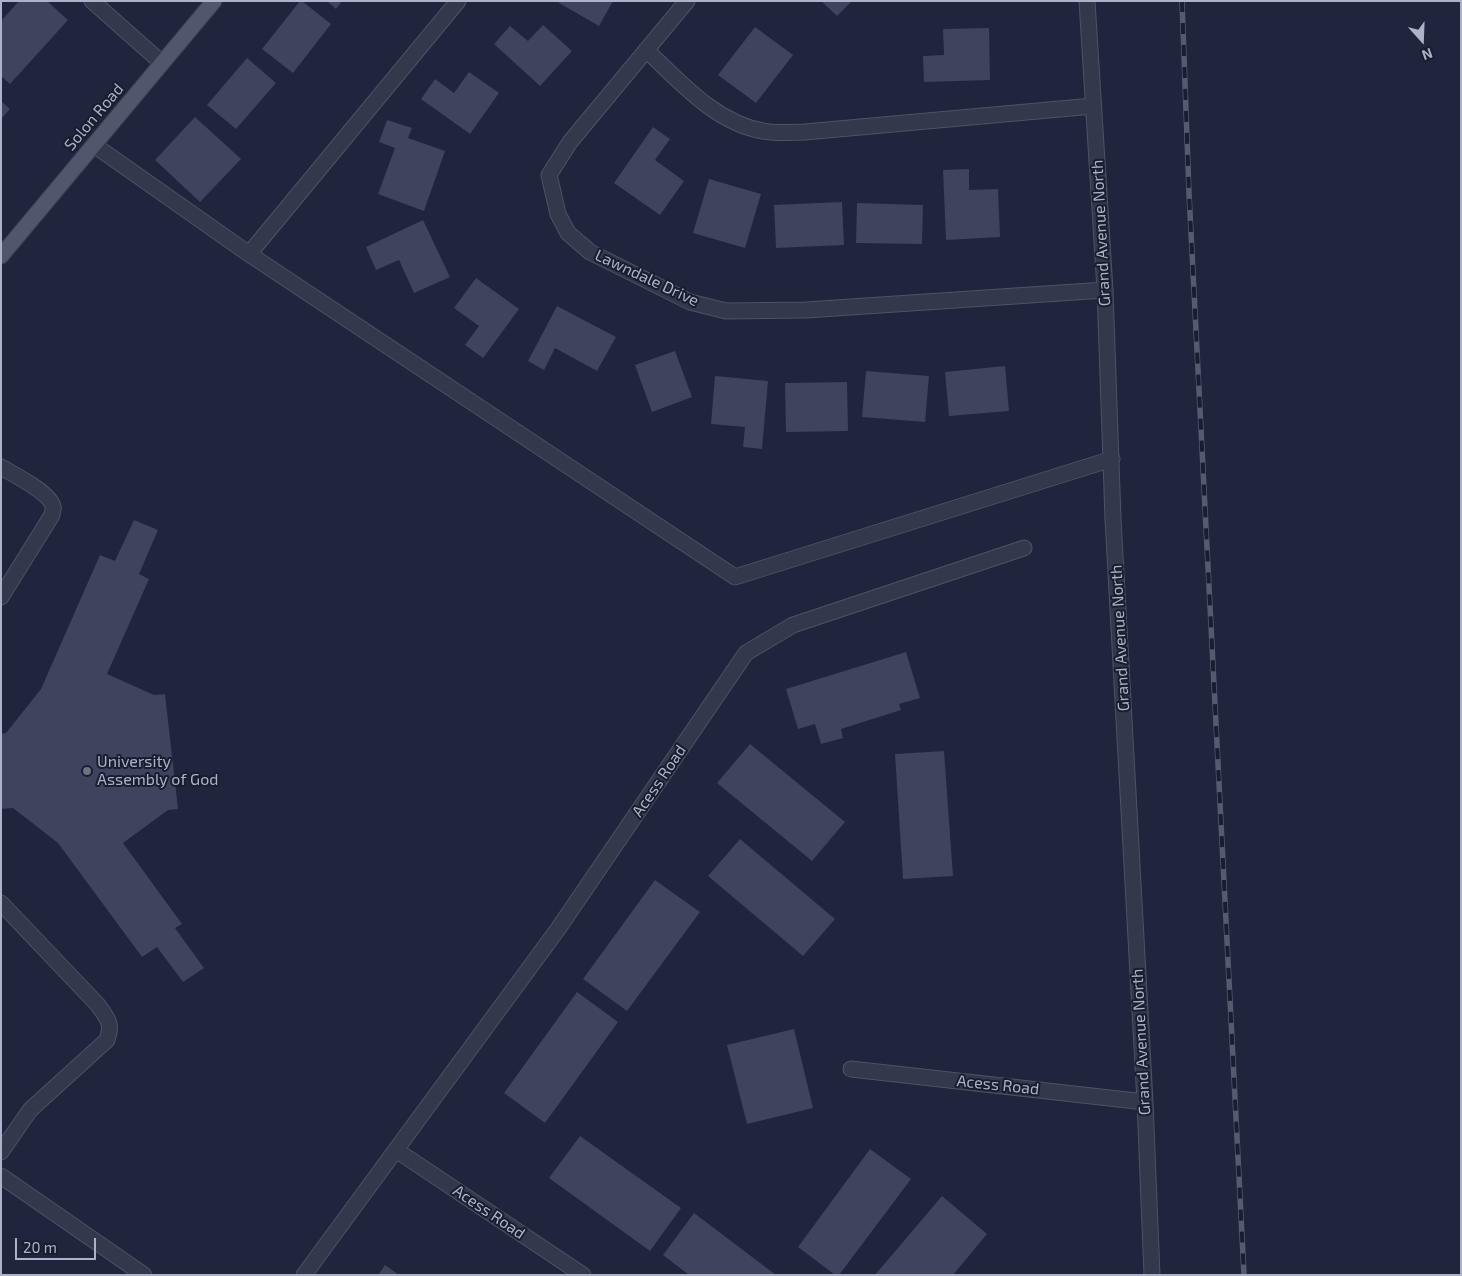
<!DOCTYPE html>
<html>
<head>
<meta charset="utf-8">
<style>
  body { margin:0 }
  #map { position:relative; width:1462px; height:1276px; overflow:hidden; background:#1f253c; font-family:"Exo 2",sans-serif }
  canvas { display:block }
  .frame { position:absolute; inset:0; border:2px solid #aeb2c8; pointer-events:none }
  .north { position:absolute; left:1397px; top:15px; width:50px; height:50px; -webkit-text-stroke:4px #191d30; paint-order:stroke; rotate:160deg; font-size:14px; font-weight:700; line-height:20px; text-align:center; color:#aeb2c8 }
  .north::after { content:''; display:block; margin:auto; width:18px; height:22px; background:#aeb2c8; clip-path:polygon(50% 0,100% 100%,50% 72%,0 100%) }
  .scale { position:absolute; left:15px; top:1238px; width:81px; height:22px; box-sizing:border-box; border:2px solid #aeb2c8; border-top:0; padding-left:6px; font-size:15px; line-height:18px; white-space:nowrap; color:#aeb2c8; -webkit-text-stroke:4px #191d30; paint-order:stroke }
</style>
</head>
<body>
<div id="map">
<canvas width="1462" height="1276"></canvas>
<div class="frame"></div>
<div class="north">N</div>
<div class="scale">20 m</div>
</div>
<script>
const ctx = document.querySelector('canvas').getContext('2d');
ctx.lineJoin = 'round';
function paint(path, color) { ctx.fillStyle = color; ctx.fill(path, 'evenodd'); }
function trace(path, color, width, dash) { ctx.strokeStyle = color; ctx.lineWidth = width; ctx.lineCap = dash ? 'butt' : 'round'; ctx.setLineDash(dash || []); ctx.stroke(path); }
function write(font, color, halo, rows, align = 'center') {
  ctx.font = font + ' "Exo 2",sans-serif'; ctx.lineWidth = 4; ctx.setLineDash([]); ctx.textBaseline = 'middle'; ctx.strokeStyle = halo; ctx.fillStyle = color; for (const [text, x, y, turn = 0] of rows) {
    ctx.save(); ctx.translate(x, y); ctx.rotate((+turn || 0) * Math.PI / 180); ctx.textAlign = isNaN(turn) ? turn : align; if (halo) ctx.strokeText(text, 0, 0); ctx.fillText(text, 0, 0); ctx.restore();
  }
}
const building = new Path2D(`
  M19,1H47L68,20L10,84L1,76V21Z
  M300,1H302L331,24L293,73L262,49Z
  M327,1H342L336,9Z
  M560,1H613L599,26L559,3Z
  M821,1H852L837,16Z
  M543,25L572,51L540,86L494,44L510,26L528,41Z
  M755,27L793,55L756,103L718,75Z
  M989,28L990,80L924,82L923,56L944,55L943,29Z
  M247,58L276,83L236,129L207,105Z
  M469,72L499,93L470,134L421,99L435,79L454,93Z
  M1,101L10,109L1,119Z
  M195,117L241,159L200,202L155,160Z
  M387,120L412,128L408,138L445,151L424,211L378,194L395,148L379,142Z
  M653,127L670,139L655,160L684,181L660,215L614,183Z
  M969,169V190L998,189L1000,237L946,240L943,170Z
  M709,179L761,194L745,248L693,233Z
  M842,202L844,245L776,248L774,205Z
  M857,203L923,205L922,244L856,243Z
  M423,220L450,277L414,293L399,260L376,270L366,247Z
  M476,278L519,309L483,358L465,345L479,326L454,308Z
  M557,306L616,337L597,371L555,348L544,370L528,361Z
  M675,351L692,397L652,412L635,365Z
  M1005,366L1009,411L949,416L945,372Z
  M866,371L929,376L925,422L862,417Z
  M715,376L768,381L762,449L743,447L745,427L711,424Z
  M847,382L848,431L786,432L785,383Z
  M134,520L158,530L139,574L149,579L107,674L154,695L165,694L178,809L168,810L123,843L182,924L175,928L204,968L183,982L157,947L142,957L58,843L13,808L1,809V734L6,733L41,689L100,555L115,561Z
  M906,652L920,698L899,704L901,710L841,729L843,738L821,744L815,724L798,729L786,689Z
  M750,744L845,822L812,861L717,783Z
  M944,751L953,876L903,879L895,754Z
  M740,839L835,919L803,956L708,876Z
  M655,880L700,912L627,1011L583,979Z
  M577,992L618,1022L545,1123L504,1093Z
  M794,1029L813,1108L747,1124L727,1045Z
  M580,1136L681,1208L650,1251L549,1178Z
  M870,1149L911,1179L839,1275H835L798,1247Z
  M942,1196L987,1234L953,1275H875Z
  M694,1213L776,1275H689L663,1255Z
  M385,1265L399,1275H378Z`);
const minor = new Path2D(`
  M92,1L162,63
  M687,1L570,142L549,175L558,214L568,233L590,252L690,302L726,311L806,310L1105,290
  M1087,1L1105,290L1113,519L1145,1102L1152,1275
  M646,50C680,81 715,123 763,131C776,134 792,132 805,132L1093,106
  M94,145L249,254L735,577L1112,459
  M249,254L458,1
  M1,467C13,474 51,493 53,507C54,509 52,512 52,515L1,597
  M1,903L98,1005C108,1019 113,1024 107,1040L30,1110L1,1152
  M851,1069L1145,1102
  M396,1150L583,1275
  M1,1176L144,1275
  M304,1275L558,929L746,653L793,625L1024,548`);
const major = new Path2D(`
  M1,256L214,1`);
const rail = new Path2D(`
  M1182,1L1189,193L1244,1275`);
const markers = [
  [87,771,5,"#6b7280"]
];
const streetNames = [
  ["Solon Road",94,117,-50],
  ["Grand Avenue North",1101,233,-93],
  ["Lawndale Drive",647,278,25],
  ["Grand Avenue North",1120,638,-93],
  ["Acess Road",659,781,-56],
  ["Grand Avenue North",1141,1042,-93],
  ["Acess Road",998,1085,6],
  ["Acess Road",489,1212,34]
];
const poiNames = [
  ["University",97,762],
  ["Assembly of God",97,780]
];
paint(building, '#3e435e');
trace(minor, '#4e5266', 17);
trace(major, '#3d4155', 17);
trace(minor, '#33384c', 15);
trace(major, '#51566c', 15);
trace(rail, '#555a73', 5.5);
trace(rail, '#191d30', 4, [11]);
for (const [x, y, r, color] of markers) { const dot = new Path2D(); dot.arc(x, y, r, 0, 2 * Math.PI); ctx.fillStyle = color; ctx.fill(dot); trace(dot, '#191d30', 2); }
write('16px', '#aeb2c8', '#191d30', streetNames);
write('16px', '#aeb2c8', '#191d30', poiNames, 'left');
</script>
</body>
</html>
